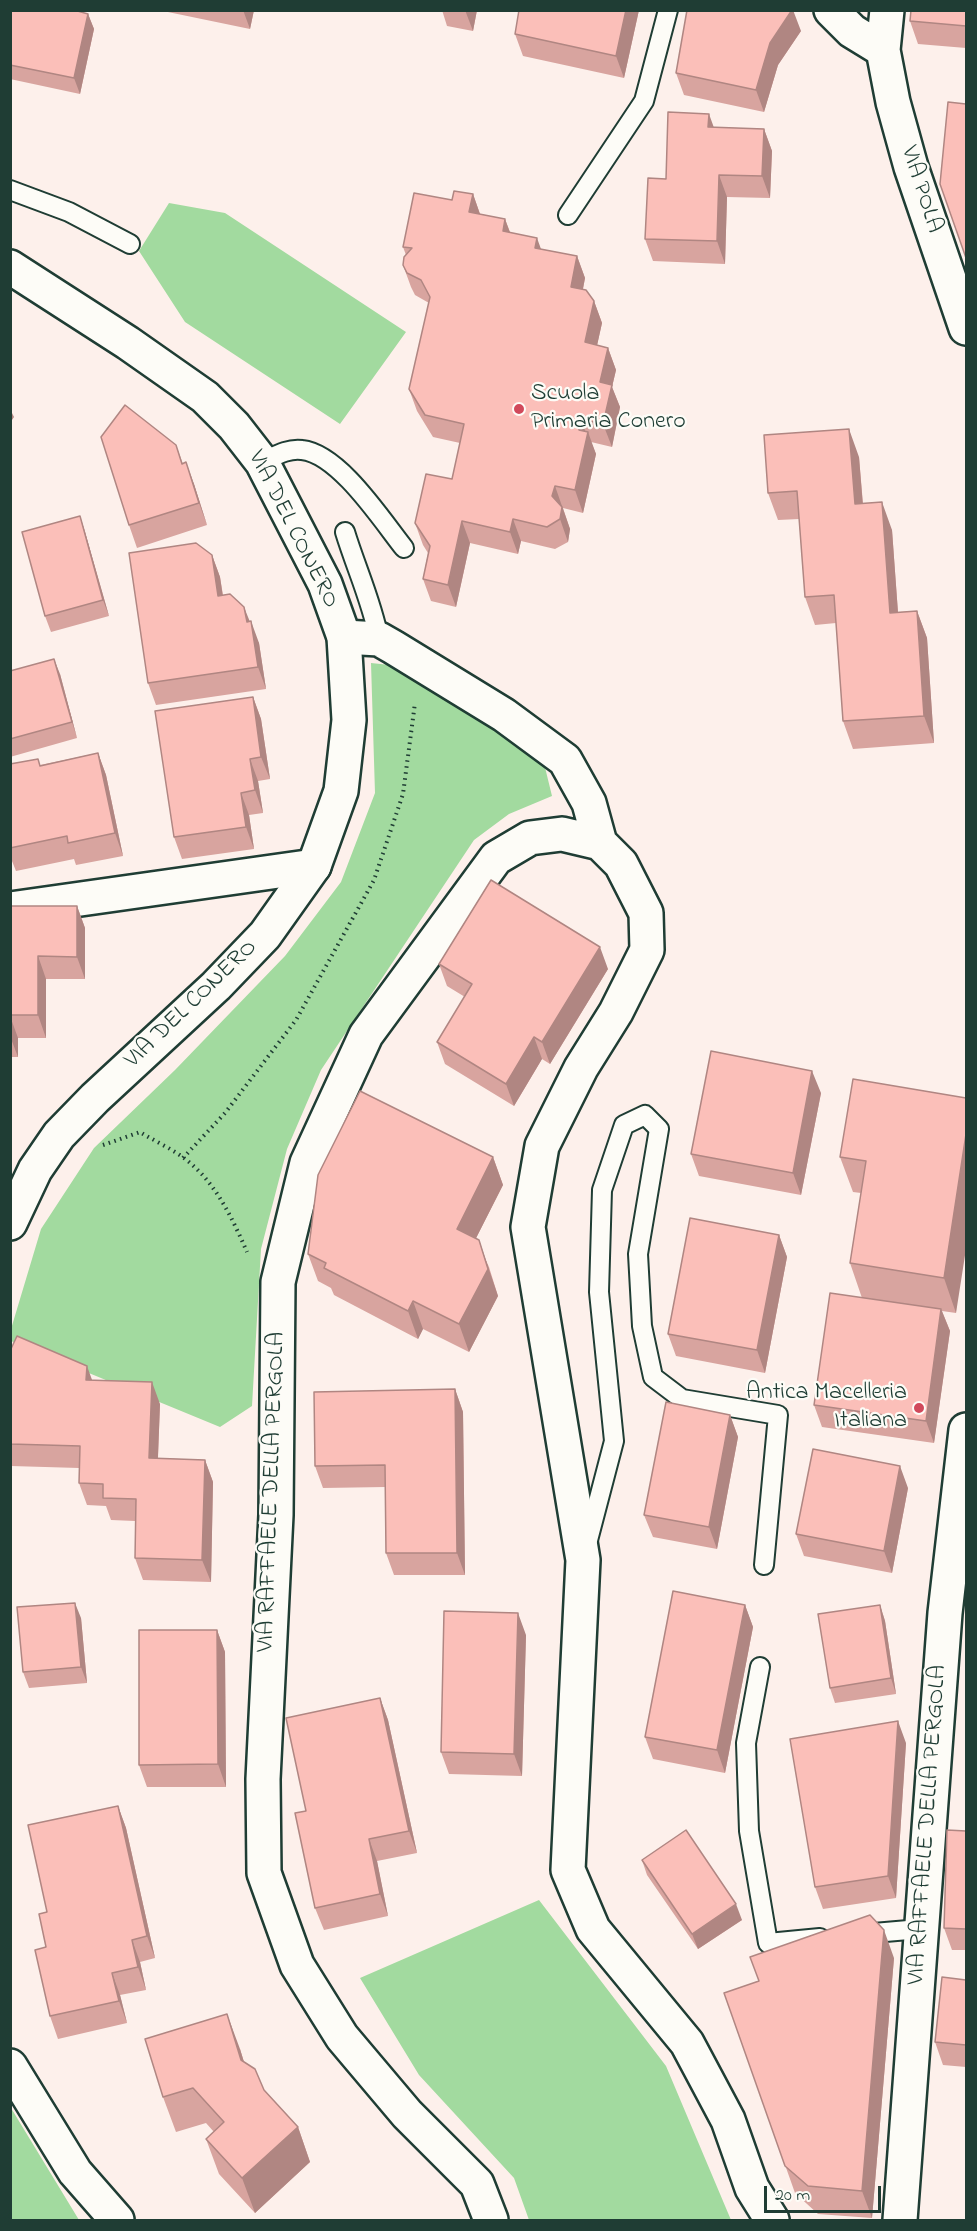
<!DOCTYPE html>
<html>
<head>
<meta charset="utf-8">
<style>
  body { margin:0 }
  #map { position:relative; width:977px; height:2231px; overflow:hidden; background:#fdf0eb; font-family:"Indie Flower",sans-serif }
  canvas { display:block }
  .frame { position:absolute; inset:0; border:12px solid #1f3d34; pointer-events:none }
  .scale { position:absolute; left:764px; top:2186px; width:117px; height:27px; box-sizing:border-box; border:3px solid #1f3d34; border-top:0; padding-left:8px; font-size:18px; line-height:21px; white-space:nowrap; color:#1f3d34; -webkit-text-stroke:4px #fdfcf7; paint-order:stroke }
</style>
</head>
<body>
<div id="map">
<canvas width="977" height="2231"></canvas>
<div class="frame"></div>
<div class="scale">20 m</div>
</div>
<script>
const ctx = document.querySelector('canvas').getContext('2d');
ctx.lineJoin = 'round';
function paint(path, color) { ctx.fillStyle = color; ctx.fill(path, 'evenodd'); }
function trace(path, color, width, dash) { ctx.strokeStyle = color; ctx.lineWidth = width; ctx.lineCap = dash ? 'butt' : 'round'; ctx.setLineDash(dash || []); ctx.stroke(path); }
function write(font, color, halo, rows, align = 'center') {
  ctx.font = font + ' "Indie Flower",sans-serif'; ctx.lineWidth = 4.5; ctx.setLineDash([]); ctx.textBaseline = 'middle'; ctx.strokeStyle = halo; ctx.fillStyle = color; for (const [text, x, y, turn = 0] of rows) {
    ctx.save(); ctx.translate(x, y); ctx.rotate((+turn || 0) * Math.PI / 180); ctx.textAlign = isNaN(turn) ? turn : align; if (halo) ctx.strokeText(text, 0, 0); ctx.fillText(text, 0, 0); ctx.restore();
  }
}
const green = new Path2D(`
  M169,203L225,213L406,332L340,424L185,322L139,251Z
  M371,663L418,668L541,751L552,796L509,814L474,840L321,1070L287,1149L261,1249L252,1406L220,1427L11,1341V1329L41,1229L94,1148L175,1070L285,956L341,882L375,793Z
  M539,1900L666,2066L731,2220H529L514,2178L419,2075L360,1978Z
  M10,2108H11L79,2220H11Z`);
const path = new Path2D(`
  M103,1145L140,1132C156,1142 175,1150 189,1162C217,1185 233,1220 247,1252
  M183,1158L225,1113L296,1020L374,880L403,794L415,703`);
const lane = new Path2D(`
  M10,190L69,212L130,244
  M568,215L644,101L668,10
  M262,462C275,456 288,448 302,450C339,454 381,519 404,548
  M345,532C356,568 372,602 379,639
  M587,1544L614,1441L599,1292L602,1190L624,1125L645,1115L659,1129L638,1254L642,1326L653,1377L682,1399L778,1415L764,1565
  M760,1667L746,1743L749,1831L768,1943L820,1938
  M862,1934L920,1929`);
const street = new Path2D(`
  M831,10L852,31L883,50
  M887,10L883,50L893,102L911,167L966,328
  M344,637L379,639L393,647L504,715L565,760L589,803L600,843L621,864L646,913L647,950L616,1012L581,1068L542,1146L528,1227L583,1560L568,1870L593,1929L687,2043L728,2120L752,2188L772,2220
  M10,909L314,866
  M10,2066L75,2172L117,2220
  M491,2220L477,2184L407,2114L342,2037L297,1965L264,1873L263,1779L276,1515L278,1282L307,1163L366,1035L496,858L530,838L562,834L600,843`);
const secondary = new Path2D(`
  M10,267L128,343L205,397L234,426L262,462L325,584L344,637L349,720L341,791L314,866L265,935L216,986L95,1098L59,1135L35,1170L10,1223
  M900,2220L945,1613L966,1430`);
const wall = new Path2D(`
  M10,10L88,14L94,29L80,94L10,79Z
  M163,10H254L250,29L163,11Z
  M442,10H477L473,31L447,26Z
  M519,10H639L624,78L523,56L515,34Z
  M966,10V48L918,44L910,21Z
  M801,31L778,65L764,112L684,95L676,73Z
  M714,127L764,129L772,151L770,198L727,197L725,264L653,261L645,239L666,179Z
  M473,194L480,214L505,219L510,232L541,249L577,256L585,278L583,289L594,301L602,323L597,345L608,348L616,370L612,387L620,407L612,447L591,442L596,454L583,513L563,508L570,529L568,542L555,549L521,541L518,554L470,543L456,607L431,601L423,579L428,553L423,545L415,523L452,479L460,443L433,437L417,411L409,389L429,303L415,295L411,287L403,265L406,255L403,247L452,200Z
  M176,445L183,464L194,484L207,525L137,548L129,525Z
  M859,457L863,504L892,530L898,612L917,611L927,638L934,743L853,749L843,721L836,623L815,625L805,597L799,519L778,520L768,493Z
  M80,516L85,532L109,616L51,632L45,616Z
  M212,555L220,577L223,595L259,643L266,689L156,705L148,683Z
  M10,671L60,674L77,738L10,757Z
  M253,697L261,719L270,779L258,781L263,813L249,815L254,849L182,859L174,837Z
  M98,753L106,775L123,856L76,865L74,859L16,871L10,856V764L40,765Z
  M10,906H77L85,928V979H46V1038H18V1057H10Z
  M439,964L608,969L550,1064L542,1059L514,1106L445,1064L437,1042L465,997L447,986Z
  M821,1093L801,1195L699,1176L691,1154Z
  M966,1098L956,1313L942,1311L950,1331L934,1443L822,1427L814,1405L862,1298L850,1263L861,1193L853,1192L840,1157Z
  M493,1157L503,1185L476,1238L489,1267L498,1296L469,1352L423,1329L418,1339L334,1295L331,1288L318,1281L308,1254Z
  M779,1235L787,1257L765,1373L676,1356L668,1334Z
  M10,1351L160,1404L158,1458L205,1460L213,1482L211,1582L143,1580L135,1558V1521L111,1520L106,1506L87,1505L79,1483V1468L11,1466Z
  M455,1389L463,1412L465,1575H394L386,1553L385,1487L323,1488L315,1466Z
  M730,1415L738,1437L717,1549L653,1537L644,1515Z
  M908,1488L892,1573L804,1556L796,1534Z
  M745,1605L753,1627L725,1773L653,1759L645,1737Z
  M880,1605L885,1621L896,1694L835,1703L830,1688Z
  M81,1618L87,1683L29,1688L23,1672Z
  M217,1630L225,1652L226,1787H147L139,1765Z
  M526,1635L522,1776L449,1774L441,1752Z
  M380,1698L388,1720L417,1853L377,1861L388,1916L324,1930L315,1908L306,1811Z
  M906,1743L896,1898L823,1909L815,1887Z
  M118,1806L126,1828L155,1958L140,1962L146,1990L120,1995L127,2023L58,2039L50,2016L46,1947L47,1912Z
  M966,1831V1950H952L944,1928Z
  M642,1860L742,1920L698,1949L647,1875Z
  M894,1958L872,2218L818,2214L795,2193L724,1993L759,1981Z
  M966,1980V2067L943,2065L935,2042Z
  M240,2049L244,2062L264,2090L298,2127L310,2162L255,2213L219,2174L206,2139L214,2132L206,2123L176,2132L163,2097Z`);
const shadedWall = new Path2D(`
  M243,10H254L250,29Z
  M465,10H477L473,31Z
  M626,10H639L624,78L616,56Z
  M792,10H793L801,31L778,65L764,112L756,90L770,43Z
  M88,14L94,29L80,94L74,78Z
  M709,114L717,136L708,127Z
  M764,129L772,151L770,198L762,176Z
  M719,175L727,197L725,264L717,241Z
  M473,194L481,217L469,212Z
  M505,219L513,241L503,231Z
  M537,238L545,260L535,248Z
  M577,256L585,278L579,309L571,287Z
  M594,301L602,323L593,364L585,342Z
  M608,348L616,370L612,387L620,407L612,447L603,424L600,382Z
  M10,409L14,417L10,423Z
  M581,419L587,436L588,432L596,454L583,513L575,490L579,430Z
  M849,429L859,457L865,532L855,504Z
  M186,462L194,484L207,525L199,503Z
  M555,486L570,529L568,542L552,496Z
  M882,502L892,530L900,641L890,613Z
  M80,516L85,532L109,616L103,600Z
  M513,519L521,541L518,554L510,532Z
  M462,521L470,543L456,607L448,585Z
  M212,555L220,577L226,618L218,596Z
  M244,607L252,627L251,621L259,643L266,689L258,667L247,622Z
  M917,611L927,638L934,743L924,716Z
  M54,659L60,674L77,738L72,722Z
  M253,697L261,719L270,779L261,757Z
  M98,753L106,775L123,856L115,833Z
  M250,759L258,781L263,813L255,790Z
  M241,793L249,815L254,849L246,827Z
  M77,906L85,928V979L77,957Z
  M600,947L608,969L550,1064L542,1042Z
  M38,956L46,979V1038L38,1015Z
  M10,1016L18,1038V1057L10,1036Z
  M534,1037L542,1059L514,1106L506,1084Z
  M812,1071L821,1093L801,1195L793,1173Z
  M966,1134V1249L956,1313L944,1278Z
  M493,1157L503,1185L467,1256L457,1229Z
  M779,1235L787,1257L765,1373L757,1350Z
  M479,1240L498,1296L469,1352L459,1324Z
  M413,1301L423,1329L418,1339L408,1311Z
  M941,1309L950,1331L934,1443L926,1421Z
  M87,1366L95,1388L86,1380Z
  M152,1382L160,1404L157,1480L149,1458Z
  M455,1389L463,1412L465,1575L457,1553Z
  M730,1415L738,1437L717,1549L709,1527Z
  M205,1460L213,1482L211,1582L202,1560Z
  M900,1466L908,1488L892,1573L884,1551Z
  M75,1603L81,1618L87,1683L81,1667Z
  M745,1605L753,1627L725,1773L717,1750Z
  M880,1605L885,1621L896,1694L891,1678Z
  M518,1613L526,1635L522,1776L514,1754Z
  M217,1630L225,1652L226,1787L218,1764Z
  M380,1698L388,1720L417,1853L409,1831Z
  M898,1721L906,1743L896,1898L888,1876Z
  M118,1806L126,1828L155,1958L147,1936Z
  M369,1839L377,1861L388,1916L380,1894Z
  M736,1904L742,1920L698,1949L692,1934Z
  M884,1930L894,1958L872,2218L862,2191Z
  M132,1940L140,1962L146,1990L138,1967Z
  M112,1973L120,1995L127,2023L119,2001Z
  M227,2014L240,2049L254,2095L241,2060Z
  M298,2127L310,2162L255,2213L242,2178Z`);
const building = new Path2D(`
  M10,10H74L88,14L74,78L10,65Z
  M519,10H626L616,56L515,34Z
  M687,10H792L770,43L756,90L676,73Z
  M911,10H966V26L910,21Z
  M948,102L966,104V258L940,184Z
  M668,112L709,114L708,127L764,129L762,176L719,175L717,241L645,239L648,178L666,179Z
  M454,191L473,194L469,212L505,219L503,231L537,238L535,248L577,256L571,287L586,290L594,301L585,342L608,348L600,382L612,385L603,424L581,419L579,430L588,432L575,490L555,486L552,496L562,507L560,519L547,527L513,519L510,532L462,521L448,585L423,579L430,546L415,523L426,474L452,479L464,424L425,415L409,389L430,297L421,280L407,273L403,265L404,257L412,248L403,247L414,193L452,200Z
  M125,405L176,445L182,464L186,462L199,503L129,525L101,437Z
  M849,429L855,504L882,502L890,613L917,611L924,716L843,721L834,595L805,597L797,491L768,493L764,435Z
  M80,516L103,600L45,616L22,532Z
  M196,543L212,555L218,596L230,594L244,607L247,622L251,621L258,667L148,683L129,553Z
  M54,659L72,722L10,739V671Z
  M253,697L261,757L250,759L255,790L241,793L246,827L174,837L155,711Z
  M98,753L115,833L68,843L67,836L10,848V764L38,759L40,766Z
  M491,880L600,947L542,1042L534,1037L506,1084L437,1042L472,984L439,964Z
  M10,906H77V957L38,956V1015H10Z
  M711,1051L812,1071L793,1173L691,1154Z
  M853,1079L966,1098V1134L944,1278L850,1263L866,1161L840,1157Z
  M360,1091L493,1157L457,1229L479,1240L488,1269L459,1324L413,1301L408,1311L324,1268L326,1263L308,1254L318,1175Z
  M690,1218L779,1235L757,1350L668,1334Z
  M830,1293L941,1309L926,1421L814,1405Z
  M17,1336L87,1366L86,1380L152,1382L149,1458L205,1460L202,1560L135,1558L136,1499L103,1498V1484L79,1483L80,1446L10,1444V1351Z
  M455,1389L457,1553H386L385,1465L315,1466L314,1392Z
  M666,1402L730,1415L709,1527L644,1515Z
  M813,1449L900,1466L884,1551L796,1534Z
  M673,1591L745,1605L717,1750L645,1737Z
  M75,1603L81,1667L23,1672L17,1607Z
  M880,1605L891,1678L830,1688L818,1614Z
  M444,1611L518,1613L514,1754L441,1752Z
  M139,1630H217L218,1764L139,1765Z
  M380,1698L409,1831L369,1839L380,1894L315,1908L295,1813L306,1811L286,1718Z
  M898,1721L888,1876L815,1887L790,1739Z
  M118,1806L147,1936L132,1940L138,1967L112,1973L119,2001L50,2016L35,1950L46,1947L39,1914L47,1912L28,1825Z
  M686,1830L736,1904L692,1934L642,1860Z
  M947,1830L966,1831V1929L944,1928Z
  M870,1915L884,1930L862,2191L808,2186L785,2166L724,1993L759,1981L750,1957Z
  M942,1977L966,1980V2045L935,2042Z
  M227,2014L241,2060L255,2069L264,2090L298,2127L242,2178L206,2139L224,2122L193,2088L163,2097L145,2039Z`);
const markers = [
  [519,409,6,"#d1495b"],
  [919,1408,6,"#d1495b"]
];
const streetNames = [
  ["VIA POLA",920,190,72],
  ["VIA DEL CONERO",292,530,63],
  ["VIA DEL CONERO",192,1005,-44],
  ["VIA RAFFAELE DELLA PERGOLA",273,1492,-88],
  ["VIA RAFFAELE DELLA PERGOLA",929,1825,-86]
];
const poiNames = [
  ["Scuola",531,395],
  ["Primaria Conero",531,423],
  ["Antica Macelleria",907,1394,"right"],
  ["Italiana",907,1422,"right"]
];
paint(green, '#a2da9f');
trace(lane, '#1f3d34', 22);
trace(street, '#1f3d34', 38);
trace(secondary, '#1f3d34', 38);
trace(path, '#1f3d34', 4, [1.5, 4.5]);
trace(lane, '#fdfcf7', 18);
trace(street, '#fdfcf7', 33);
trace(secondary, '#fdfcf7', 33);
paint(wall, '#d8a49f');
paint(shadedWall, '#b08682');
paint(building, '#fbbfb9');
trace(building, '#b08682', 1.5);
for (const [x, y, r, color] of markers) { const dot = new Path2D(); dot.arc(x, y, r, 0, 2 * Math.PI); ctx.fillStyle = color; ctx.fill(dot); trace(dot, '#fdfcf7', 2); }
write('24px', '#1f3d34', '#fdfcf7', streetNames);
write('24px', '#1f3d34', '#fdfcf7', poiNames, 'left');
</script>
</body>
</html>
